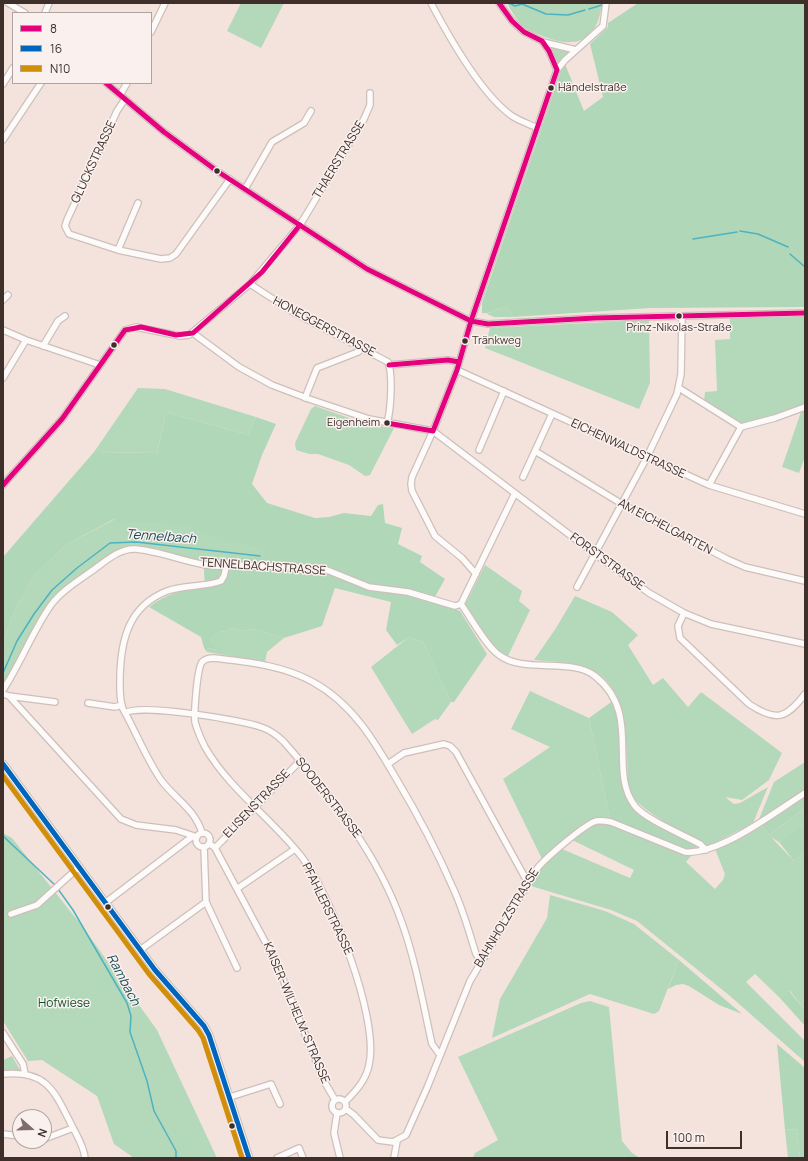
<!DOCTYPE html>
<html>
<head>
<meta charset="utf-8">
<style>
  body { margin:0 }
  #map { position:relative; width:808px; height:1161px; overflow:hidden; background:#f4e3dd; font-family:Manrope,sans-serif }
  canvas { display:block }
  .frame { position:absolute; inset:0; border:4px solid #3f2f2a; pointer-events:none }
  .legend { position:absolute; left:12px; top:12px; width:140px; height:72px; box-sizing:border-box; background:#faf1ef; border:1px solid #afa3a0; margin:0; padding:5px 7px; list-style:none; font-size:12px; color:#3f2f2a }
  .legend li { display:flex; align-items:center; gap:8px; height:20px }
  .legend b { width:20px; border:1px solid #afa3a0 }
  .north { position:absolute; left:12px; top:1109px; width:40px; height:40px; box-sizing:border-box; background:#faf1ef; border:1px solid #afa3a0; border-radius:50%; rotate:110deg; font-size:11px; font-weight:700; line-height:16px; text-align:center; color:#3f2f2a }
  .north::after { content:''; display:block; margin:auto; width:14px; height:18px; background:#7e6e69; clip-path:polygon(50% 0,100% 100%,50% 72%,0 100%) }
  .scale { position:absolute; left:666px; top:1131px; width:76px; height:18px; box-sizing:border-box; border:2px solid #3f2f2a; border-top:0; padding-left:5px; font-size:12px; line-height:14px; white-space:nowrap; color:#3f2f2a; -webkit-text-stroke:3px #faf1ef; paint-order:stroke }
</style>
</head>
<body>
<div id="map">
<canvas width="808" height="1161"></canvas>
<div class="frame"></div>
<ul class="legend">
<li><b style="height:5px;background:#e5007d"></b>8</li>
<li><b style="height:5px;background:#0065bd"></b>16</li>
<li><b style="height:5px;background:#d28e08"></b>N10</li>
</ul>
<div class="north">N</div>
<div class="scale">100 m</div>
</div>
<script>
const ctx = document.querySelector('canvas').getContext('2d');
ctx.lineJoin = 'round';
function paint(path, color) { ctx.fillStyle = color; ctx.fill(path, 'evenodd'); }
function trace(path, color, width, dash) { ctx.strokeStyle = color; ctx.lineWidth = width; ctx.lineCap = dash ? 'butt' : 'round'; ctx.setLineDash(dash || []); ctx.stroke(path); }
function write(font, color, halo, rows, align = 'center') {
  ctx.font = font + ' Manrope,sans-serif'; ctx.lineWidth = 3; ctx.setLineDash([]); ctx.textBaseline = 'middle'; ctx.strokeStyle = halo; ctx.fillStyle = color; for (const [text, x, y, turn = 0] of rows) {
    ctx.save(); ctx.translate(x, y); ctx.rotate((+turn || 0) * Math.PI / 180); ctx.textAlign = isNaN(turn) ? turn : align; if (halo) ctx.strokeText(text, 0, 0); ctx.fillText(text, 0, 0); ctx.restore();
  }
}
const green = new Path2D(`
  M241,3H284L261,48L227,31Z
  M507,3H602C598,39 578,50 545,37C537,33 527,31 521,24C515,18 511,10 507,3Z
  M553,48L568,52L558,63L552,50Z
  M504,306L508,307L513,317H494L487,314Z
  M805,317V406L773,417L740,425L704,402L705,392L717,391L715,340L730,339V318Z
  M649,320L650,383L639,409L485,348L490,328Z
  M138,388L165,389L256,417L248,435L166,412L157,453L94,452Z
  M315,406L366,424L394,428L370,475L365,476L349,465L318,454H309L296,450L295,443L311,409Z
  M805,411V457L799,473L782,467L801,412Z
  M115,519H149L194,525L201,531L220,537L261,543L289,559L226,567L127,550L99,565L52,604L3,690V645L11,619L32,578L67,544Z
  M485,565L522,591L519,601L530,610L508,656L494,648L465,605Z
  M575,596L612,612L638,635L628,645L653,685L663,678L688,707L701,692L782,753L769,780L742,800L725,797L734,804L740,803L768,787L753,823L709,846C688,834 642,813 631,794C626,785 628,768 627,758C625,729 624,689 596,672C580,661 553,662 534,660L556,628Z
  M232,628L244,631L254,629L284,638L267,652L265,662L207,652L208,648L217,650L211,641C215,634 218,630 226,632Z
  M409,637L423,642L451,702L438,720L435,719L412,734L371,667Z
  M530,691L589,718L610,819L600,817L594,818L542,859L503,779L550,747L511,729Z
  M805,762V792L759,819L774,782Z
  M805,808V825L802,828L779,842L771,837L794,861L805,853V1010L790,991L780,998L755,974L746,982L805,1041V1062L730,996L637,921L611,910L531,886L539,868L562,849L630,878L634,870L572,840L596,822H603L692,855L686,862L715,889L723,880L725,874L715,849L760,823L769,835Z
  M3,833L12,838L82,926L157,1030L217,1158H134L114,1144L97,1096L42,1060L28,1061L3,1021Z
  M550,895L605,911L634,924L679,960L659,1011L654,1014L590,994L492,1038L500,999L547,918Z
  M590,1001L609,1007L622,1141L632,1153L640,1158H473L475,1153L498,1140L458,1057L581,1003Z
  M12,1056L20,1070H3V1060Z
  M797,1129L800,1158H788L785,1130Z`);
const forest = new Path2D(`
  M638,3H805V307L651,308L513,317L508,307C499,305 492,315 482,313V303L561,71L565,64L584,111L603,97L590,44L608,27V23Z
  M166,412L248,435L256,417L276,424L262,455L252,484L267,503L315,518L329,517L344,513L371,516L378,505L383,504L385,523L402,528L398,544L422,556L420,562L445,579L432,602L460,611L487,654L454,702H451L423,642L409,637L397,645L386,630L391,602L335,588L322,626L284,638L254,629L244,631L232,628L226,632C218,630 215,634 211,641L218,650L208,648L207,652L204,648L201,637L149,607C165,594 185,589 205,585L203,558H263L265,549L220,539L183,525L144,521L119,523L114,519L67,544L32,578L11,619L3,645V557L94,452L157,453Z
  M614,700L621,721L626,793L634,808L696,843L697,848L692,851L684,850L610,819L589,718Z
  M805,795V808L769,835L760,823Z
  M805,825V853L794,861L779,842Z
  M679,960L742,1014L719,1005L689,986L683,984L676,985L668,989Z
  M789,991L805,1010V1026L780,998Z
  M777,1044L805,1068V1158H800L797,1129L785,1130Z`);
const stream = new Path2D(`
  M509,3L515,6L522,4L546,14L568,15L585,10
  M610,3H611
  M589,9L602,5
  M740,231L758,234L788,247
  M693,239L737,232
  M790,254L805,267
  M3,673L17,641L34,614L52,590L77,568L110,543L136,542L260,556
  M3,836L56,886
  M58,889L73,910L127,1003L131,1016L130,1032L147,1081L154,1111L176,1151V1158`);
const minor = new Path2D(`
  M8,3L25,13
  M431,3C449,37 481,94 512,116C520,121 529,124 537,128
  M499,3L512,21L524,32L542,41L549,51L557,70
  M45,13L49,3
  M151,32L165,3
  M543,42L576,50
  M106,83L164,132L217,171L367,269L471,321L488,324L595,318L805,313
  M3,84L13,68
  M120,95L127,83
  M125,99L117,111L67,220L65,226L69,234L118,250L161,259L170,258L176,254L230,179
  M3,140L41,83
  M245,189L272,142L304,123L311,111
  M118,250L138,203
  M250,284L293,312L388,362C393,374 391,410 387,423
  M3,300L8,295
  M3,330L26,340L100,365
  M193,333L239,367L272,385L309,399L369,419L433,431L595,554L649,593L684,613L711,624L805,644
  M43,346L58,321L65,316
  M389,365L448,360L459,362
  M457,370L709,485L805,514
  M3,378L26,340
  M679,388L741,427
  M305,398L317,368L358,352L362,348
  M479,450L504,391
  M535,451L622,504L727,559L745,567L805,581
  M523,477L552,414
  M3,485L62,419L125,330L136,327L180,336L189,335L250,284L300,225L364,119L370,105V93
  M709,485L741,427L775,418L805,407
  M476,574L462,558L435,536L412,491L411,484L412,477L433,431L457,370L471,321L557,70L565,60L603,26L606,3
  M577,587L647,457L677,394L681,374L682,316
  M461,604C471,618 486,646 499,655C524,674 571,657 595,676C643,714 607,770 635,806C645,819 684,835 700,844L706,850
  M461,604L515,493
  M684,613L678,626L680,638L749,704C776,722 786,719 805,694
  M3,690C21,663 32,632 51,605C62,590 81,579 96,568C108,559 121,548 136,549C169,552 202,571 235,565L322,568L369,587L408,592L455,606L461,604
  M3,694L9,696L121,819L136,825L176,830L197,837
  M9,696L55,702
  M88,703L115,707L122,705
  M125,713C139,703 242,720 261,727C270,730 277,735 284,742C332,797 378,854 402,923C416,962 423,1004 432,1044L440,1055
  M388,764L404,753L444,744L450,746L456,752L528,883
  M202,833C195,809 175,799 161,780C146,758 136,732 123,709C119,699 120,687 120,676C121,639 129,606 167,591C185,585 205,587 221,581L224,576L226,567
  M196 840a7 7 0 1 1 14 0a7 7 0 1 1-14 0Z
  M209,843L215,848L276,962L324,1081L335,1100
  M215,848L300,761
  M238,888L295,849
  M206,902L237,968
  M105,903L193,836
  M11,914L37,905L79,867
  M140,950L206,902L204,847
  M3,1033L23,1064L25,1074
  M3,1074C46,1070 54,1090 71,1124C76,1134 84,1146 85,1158
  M230,1097L271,1084L280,1104
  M332 1106a7 7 0 1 1 14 0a7 7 0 1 1-14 0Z
  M345,1102C356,1091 366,1080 369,1065C380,1018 330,893 301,856C271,818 229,789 205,747C201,739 197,730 195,722C194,712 197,669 202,662C205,659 210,658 214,658C248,662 282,665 313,682C353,704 375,742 397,780C418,815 437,851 453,888C463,909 469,932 476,954L481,961
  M346,1109L354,1115L378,1140L393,1142L406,1135L427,1088L470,981L536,870C544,859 584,825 596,821C601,820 606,821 611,822L685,852C720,855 775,812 805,793
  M337,1113L334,1133L340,1158
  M3,1134L20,1136
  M44,1139L73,1128
  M35,1142L38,1141
  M277,1158L299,1148L303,1158
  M394,1158L397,1141`);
const major = new Path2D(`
  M3,764L155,970L204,1026L209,1035L249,1158`);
const bus1 = new Path2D(`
  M499,3L512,21L524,32L542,41L549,51L557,70
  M106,83L164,132L217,171L367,269L471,321L488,324L595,318L805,313
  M389,365L448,360L459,362
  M387,423L433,431
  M433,431L457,370L471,321L557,70
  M3,485L62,419L125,330L141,327L176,335L193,333L262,272L300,225`);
const bus2 = new Path2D(`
  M3,764L155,970L204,1026L209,1035L249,1158`);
const bus3 = new Path2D(`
  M3,776L149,974L198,1030L203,1038L242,1158`);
const markers = [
  [551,88,3.5,"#3f2f2a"],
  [217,171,3.5,"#3f2f2a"],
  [679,316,3.5,"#3f2f2a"],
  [465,341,3.5,"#3f2f2a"],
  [114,345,3.5,"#3f2f2a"],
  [387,423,3.5,"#3f2f2a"],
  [108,907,3.5,"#3f2f2a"],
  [232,1126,3.5,"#3f2f2a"]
];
const busNames = [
  ["Händelstraße",558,88],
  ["Prinz-Nikolas-Straße",679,328,"center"],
  ["Tränkweg",472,341],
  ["Eigenheim",380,423,"right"]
];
const streetNames = [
  ["THAERSTRASSE",339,160,-59],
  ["GLUCKSTRASSE",94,162,-65],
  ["HONEGGERSTRASSE",324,327,28],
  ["EICHENWALDSTRASSE",628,449,25],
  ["AM EICHELGARTEN",665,527,28],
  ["FORSTSTRASSE",607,562,36],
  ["TENNELBACHSTRASSE",263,567,4],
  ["SOODERSTRASSE",328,798,52],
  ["ELISENSTRASSE",257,804,-46],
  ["PFAHLERSTRASSE",327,909,64],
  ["BAHNHOLZSTRASSE",507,918,-59],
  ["KAISER-WILHELM-STRASSE",296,1013,67]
];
const parkNames = [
  ["Hofwiese",64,1004]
];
const waterNames = [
  ["Tennelbach",161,537,4],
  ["Rambach",123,980,62]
];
paint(green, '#b4d8ba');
paint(forest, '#b0d7b8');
trace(stream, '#4db3c0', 1.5);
trace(minor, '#cebfba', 8);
trace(major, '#cebfba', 9);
trace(minor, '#fdfbfa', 5.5);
trace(major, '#fdfbfa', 7);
trace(bus1, '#e5007d', 5);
trace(bus2, '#0065bd', 5);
trace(bus3, '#d28e08', 5);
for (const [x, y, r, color] of markers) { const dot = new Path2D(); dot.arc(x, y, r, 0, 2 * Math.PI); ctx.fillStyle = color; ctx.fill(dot); trace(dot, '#faf1ef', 1.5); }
write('11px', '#3f2f2a', '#faf1ef', busNames, 'left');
write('12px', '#3f2f2a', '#faf1ef', streetNames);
write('12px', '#0b4e2e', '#faf1ef', parkNames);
write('italic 13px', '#164b54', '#faf1ef', waterNames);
</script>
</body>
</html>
